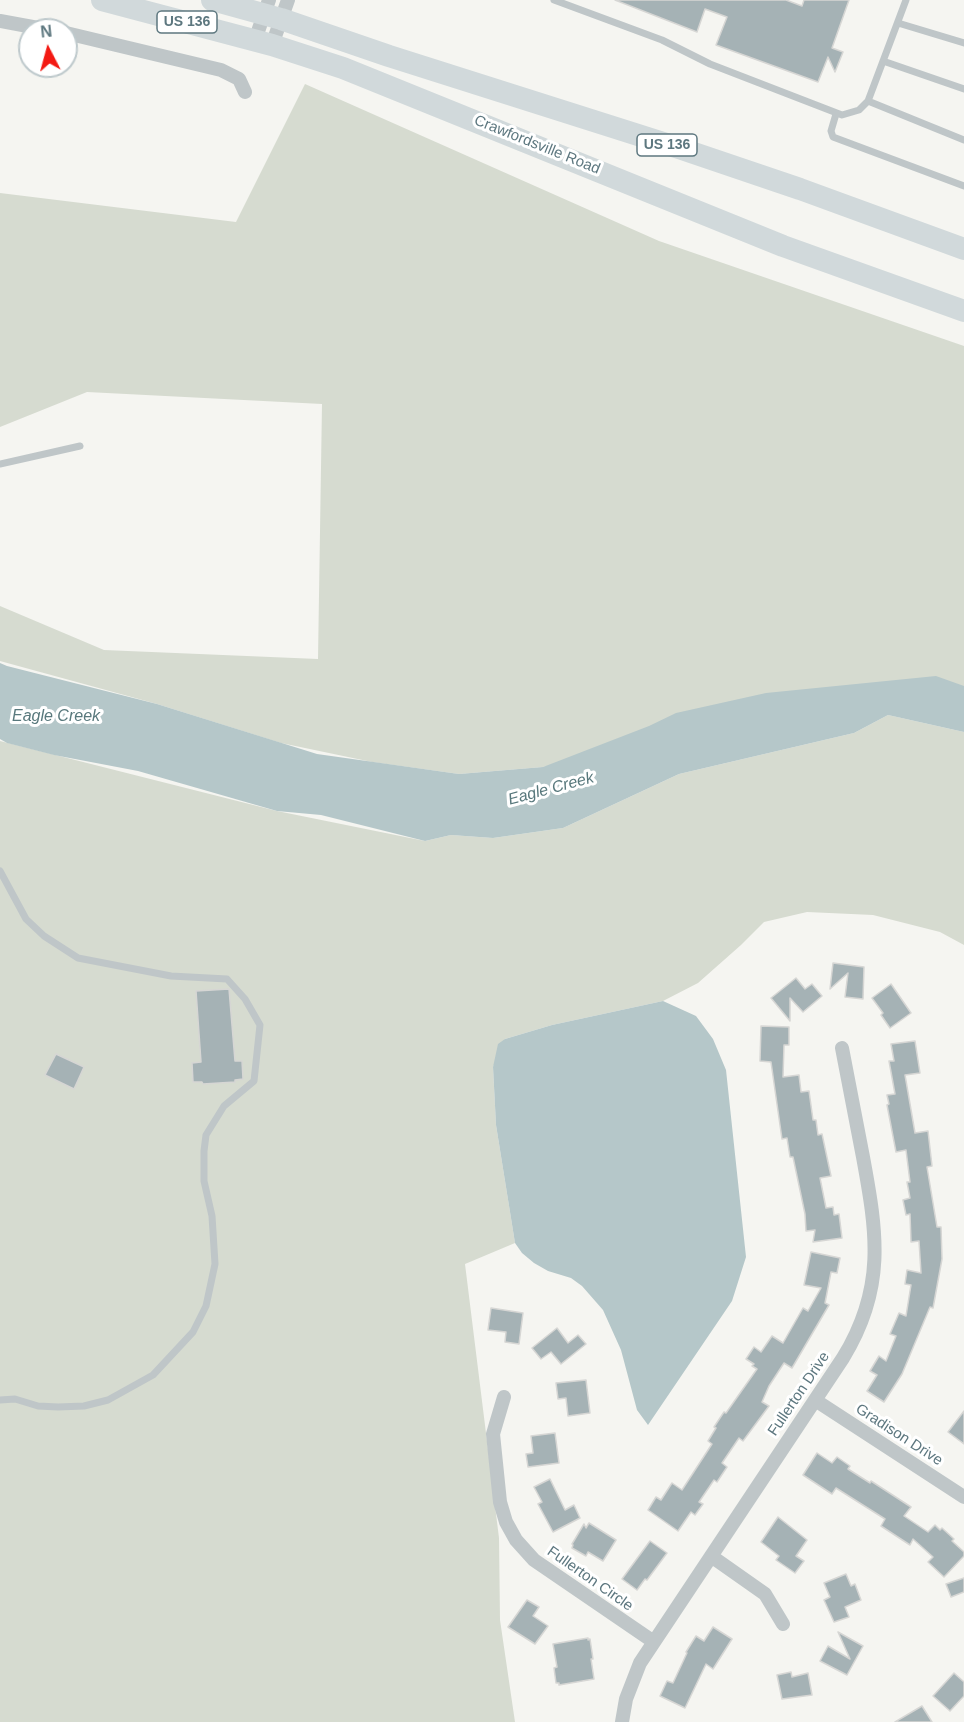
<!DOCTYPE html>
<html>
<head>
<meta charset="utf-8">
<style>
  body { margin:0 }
  #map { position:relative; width:964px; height:1722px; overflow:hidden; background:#f5f5f1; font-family:Arial,sans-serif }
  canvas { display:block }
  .north { position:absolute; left:18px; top:18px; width:60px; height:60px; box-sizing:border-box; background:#fff; border:2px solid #bec9cc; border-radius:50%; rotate:354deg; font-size:16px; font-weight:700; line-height:24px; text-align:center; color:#5d777f }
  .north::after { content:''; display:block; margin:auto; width:21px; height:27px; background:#f31a13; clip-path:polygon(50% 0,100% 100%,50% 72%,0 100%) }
</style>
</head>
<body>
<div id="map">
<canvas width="964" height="1722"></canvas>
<div class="north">N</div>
</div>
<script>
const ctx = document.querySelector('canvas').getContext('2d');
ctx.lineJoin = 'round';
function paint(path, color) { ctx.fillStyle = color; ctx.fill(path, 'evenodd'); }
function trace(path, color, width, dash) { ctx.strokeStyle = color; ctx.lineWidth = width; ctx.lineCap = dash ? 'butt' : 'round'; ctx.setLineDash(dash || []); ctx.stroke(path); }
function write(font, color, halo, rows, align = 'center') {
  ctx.font = font + ' Arial,sans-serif'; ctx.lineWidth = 6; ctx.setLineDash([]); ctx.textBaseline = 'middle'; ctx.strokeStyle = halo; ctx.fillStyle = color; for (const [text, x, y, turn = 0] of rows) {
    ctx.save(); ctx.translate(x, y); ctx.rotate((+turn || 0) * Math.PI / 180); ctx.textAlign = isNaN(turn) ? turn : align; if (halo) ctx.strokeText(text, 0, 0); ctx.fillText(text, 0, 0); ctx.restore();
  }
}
const green = new Path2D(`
  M305,84L659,241L964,346V687L543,767L459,774L372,762L281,743L157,704L0,661V606L104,650L318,659L322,404L87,392L0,427V193L236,222Z
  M888,715L964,732V945L940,932L873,915L807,912L764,922L741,945L698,983L663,1001L552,1025L505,1039L493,1067L496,1125L515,1243L465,1264L499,1538L500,1620L515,1722H0V741L277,811L425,841L451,835L493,838L563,828L679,774L854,733Z`);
const water = new Path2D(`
  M0,663L7,666L157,704L317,754L459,774L543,767L649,726L676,713L766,693L936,676L964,686V732L888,715L854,733L679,774L563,828L493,838L451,835L425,841L321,815L277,811L138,771L54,755L7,743L0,739Z
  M663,1001L696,1016L713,1039L726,1070L746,1257L732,1301L648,1425L637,1410L621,1350L603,1310L582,1286L571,1278L548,1271L534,1263L522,1253L515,1243L496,1125L493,1067L498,1044L505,1039L552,1025Z`);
const building = new Path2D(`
  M615,0H786L802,6L804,0H849L832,48L843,52L835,72L828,57L818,82L716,45L727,17L705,9L697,32Z
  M833,963L864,967L863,999L845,997L848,973L830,989Z
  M796,978L805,989L812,984L822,996L803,1012L790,998V1021L771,998Z
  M891,984L911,1013L890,1028L881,1015L883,1013L872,998Z
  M229,989L235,1061H242L243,1079L235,1080V1082L203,1084L202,1082H193L192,1063L201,1062L196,991Z
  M761,1026L789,1027V1045H784L783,1077L799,1075L801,1092L809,1091L813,1120H816L818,1135L822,1134L831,1176L820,1178L826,1208L833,1207L834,1215L839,1214L842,1238L813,1242L815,1230L806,1231L805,1214L793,1157H790L787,1138L782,1139L771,1062L760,1061Z
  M915,1041L920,1073L905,1075L915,1133L928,1131L932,1166L927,1167L937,1227H941L942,1259L933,1308L930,1307L902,1374L884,1402L867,1391L877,1375L870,1371L879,1356L886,1361L896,1336L890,1334L899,1313L906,1316L911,1285L905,1284L907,1270L921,1273L919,1241L911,1242L910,1214L906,1215L903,1200L910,1198L907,1182H910L906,1150L896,1152L887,1105L889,1104L887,1095L895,1094L889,1061H894L891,1044Z
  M56,1054L84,1067L74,1089L45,1075Z
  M811,1252L840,1258L837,1273L831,1272L825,1303L829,1305L792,1368L784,1363L769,1386L762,1402L769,1406L743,1441L739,1438L722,1463L727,1467L717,1482L714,1480L699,1502L703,1504L695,1515L691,1512L678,1531L648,1510L656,1497L661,1500L672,1483L682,1490L712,1444L708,1441L716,1428L714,1427L724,1412L726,1413L757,1369L752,1366L754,1364L746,1359L754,1347L761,1352L772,1336L783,1343L803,1308L808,1311L821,1288L804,1285Z
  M491,1308L523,1313L519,1344L505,1342L506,1332L488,1330Z
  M557,1328L568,1343L578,1335L586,1344L561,1364L551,1352L541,1359L532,1348Z
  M586,1380L590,1413L568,1416L566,1398L558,1399L556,1383Z
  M964,1411V1444L948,1432Z
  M555,1433L559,1463L528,1467L526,1454L533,1453L531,1436Z
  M817,1453L832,1463L837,1457L850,1466L848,1469L870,1483L871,1481L911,1507L904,1516L928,1532L935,1525L940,1530L942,1528L954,1539L952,1541L964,1552V1556L944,1577L928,1562L933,1557L913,1539L910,1545L881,1526L885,1519L836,1488L832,1494L803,1475Z
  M550,1479L565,1510L574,1505L580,1518L553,1532L538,1504L542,1502L534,1487Z
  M778,1517L807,1540L796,1556L804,1561L795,1573L776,1560L779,1556L761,1542Z
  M589,1523L616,1540L603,1561L588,1552L586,1556L572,1548L573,1545L572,1544L584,1524L586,1528Z
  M650,1541L667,1553L647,1580L645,1579L637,1590L622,1579Z
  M846,1574L851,1586L855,1584L861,1600L845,1607L849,1617L834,1622L824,1600L830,1597L824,1583Z
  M964,1578V1592L951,1597L946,1584Z
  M527,1600L539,1607L533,1616L548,1626L535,1644L508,1627Z
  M713,1627L732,1639L713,1669L706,1664L685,1708L660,1696L667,1681L673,1683L687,1653L686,1652L696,1636L704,1641Z
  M838,1632L863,1646L847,1675L820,1661L828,1646L850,1659Z
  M588,1638V1640L590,1639L593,1659H591L594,1679L559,1685V1683H556L554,1668L557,1667L553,1644Z
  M791,1672L792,1677L808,1673L812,1695L782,1699L777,1675Z
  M954,1673L964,1682V1696L950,1711L933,1696Z
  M922,1706L932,1722H895Z`);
const service = new Path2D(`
  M554,0L662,40L710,64L842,115L859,110L868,101L906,0
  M898,23L964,43
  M883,61L964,89
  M868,101L964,140
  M836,114L831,131L833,137L964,186
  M0,464L80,446
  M0,871L26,919L44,936L78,958L171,976L227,979L245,999L260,1025L254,1081L224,1106L206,1135L204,1151V1181L212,1216L215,1264L206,1306L193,1332L153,1375L108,1400L84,1406L58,1407L38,1406L15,1399L0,1400`);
const minor = new Path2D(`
  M0,21L49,30
  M66,33L221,70L239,79L245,92
  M255,40L269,0
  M272,45L288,0
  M504,1397L493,1434L500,1502L506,1522L516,1540L534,1560L654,1642
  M815,1400L964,1497
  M711,1556L765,1594L783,1624
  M622,1722L626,1699L640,1663L843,1358C886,1288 877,1233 863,1157C856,1121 849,1085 842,1048`);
const primary = new Path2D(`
  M102,0L272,45L343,68L783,246L964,311
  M212,0L281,19L389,56L679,148L800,189L964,249`);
const shields = [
  [187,22,60],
  [667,145,60]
];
const shieldNames = [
  ["US 136",187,22],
  ["US 136",667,145]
];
const streetNames = [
  ["Crawfordsville Road",537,145,22],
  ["Fullerton Drive",799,1394,-56],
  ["Gradison Drive",899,1435,33],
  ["Fullerton Circle",590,1579,35]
];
const waterNames = [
  ["Eagle Creek",56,717],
  ["Eagle Creek",551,789,-15]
];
paint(green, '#d6dbd0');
paint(water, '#b5c7c9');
paint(building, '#a5b2b5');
trace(building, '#d6d6d4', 1.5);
trace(service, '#bfc6c8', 7);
trace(minor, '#bfc6c8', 14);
trace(primary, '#d1d9db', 22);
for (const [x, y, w] of shields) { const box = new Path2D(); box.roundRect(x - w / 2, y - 11, w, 22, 4.5); ctx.fillStyle = '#fff'; ctx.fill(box); trace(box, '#5d777f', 1.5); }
write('bold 14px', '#5d777f', null, shieldNames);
write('15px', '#5d777f', '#fff', streetNames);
write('italic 16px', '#58787c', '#fff', waterNames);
</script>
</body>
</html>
